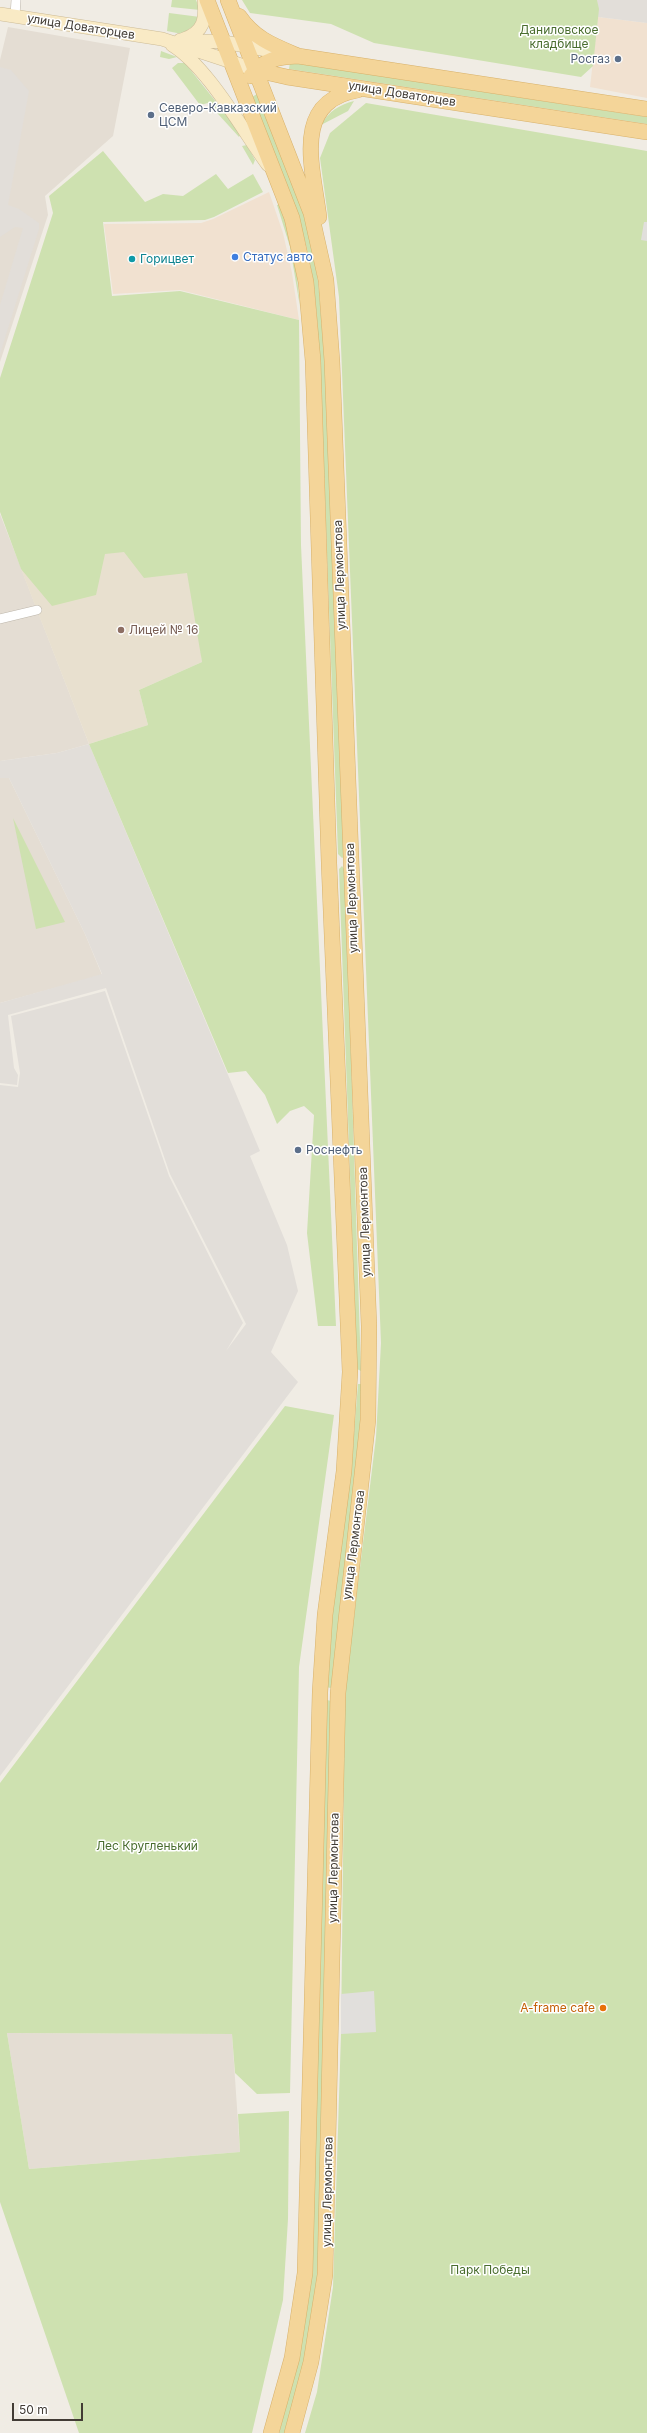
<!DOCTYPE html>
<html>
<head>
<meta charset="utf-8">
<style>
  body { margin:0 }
  #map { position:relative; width:647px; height:2433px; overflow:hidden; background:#f0ece4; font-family:Inter,sans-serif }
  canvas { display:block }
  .scale { position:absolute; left:12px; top:2403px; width:71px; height:18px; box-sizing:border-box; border:2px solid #423c35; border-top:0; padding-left:5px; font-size:12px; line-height:14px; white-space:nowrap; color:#423c35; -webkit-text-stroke:3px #fff; paint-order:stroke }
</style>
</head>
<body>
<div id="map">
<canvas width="647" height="2433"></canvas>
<div class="scale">50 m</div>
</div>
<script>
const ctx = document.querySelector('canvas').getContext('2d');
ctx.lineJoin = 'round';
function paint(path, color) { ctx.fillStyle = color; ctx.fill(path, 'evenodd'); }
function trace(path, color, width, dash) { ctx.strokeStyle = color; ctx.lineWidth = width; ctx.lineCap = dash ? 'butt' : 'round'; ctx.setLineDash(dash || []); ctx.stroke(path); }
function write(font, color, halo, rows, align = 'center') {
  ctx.font = font + ' Inter,sans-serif'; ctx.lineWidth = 3; ctx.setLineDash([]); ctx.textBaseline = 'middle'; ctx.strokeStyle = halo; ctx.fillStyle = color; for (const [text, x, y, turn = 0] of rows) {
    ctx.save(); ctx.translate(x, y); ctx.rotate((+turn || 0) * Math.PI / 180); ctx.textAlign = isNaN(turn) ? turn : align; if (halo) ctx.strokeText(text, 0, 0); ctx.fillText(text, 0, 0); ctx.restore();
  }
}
const residential = new Path2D(`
  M8,27L130,48L113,136L45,196L48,215L0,362V60Z
  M0,514L89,744L57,753L0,761Z
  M0,778H9L85,934L102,975L0,1003Z
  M7,2033L232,2034L240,2152L29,2169Z`);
const commercial = new Path2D(`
  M598,17L647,23V98L590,87Z
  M269,192L283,233L292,273L299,320L180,290L113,294L104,224L201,223L213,219Z`);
const industrial = new Path2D(`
  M597,0H647V23L598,17Z
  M0,67L11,70L29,91L8,205L19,209L39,223V229L0,354V305L23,228L15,227L0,237Z
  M89,744L260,1151L250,1156L287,1245L298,1291L271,1352L298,1382L0,1776V1085L18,1087L20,1073L11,1016L105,991L169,1176L243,1323L226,1351L246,1324L170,1174L106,988L8,1015L14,1068L18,1075L17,1085L0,1083V1003L102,974L85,934L9,778H0V761L57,753Z`);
const education = new Path2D(`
  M187,524L202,662L139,690L148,725L89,744L21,569L85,532Z`);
const green = new Path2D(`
  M172,0H196L200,10L171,7Z
  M242,0H597L599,9L593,66L581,77L374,43L331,24L250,13Z
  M169,13L200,17L199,22L182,34L167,31Z
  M161,51L177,57L169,59L160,57Z
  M290,62L647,117V124L289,69Z
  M178,63H185L241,133L239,137L208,103L200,105L172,68Z
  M257,94L304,215L313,249L318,281L325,361L344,857L342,858L338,854L320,361C317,324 316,286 307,249C295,197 271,147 252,97Z
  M354,101L348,111L321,125C329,111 339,105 354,101Z
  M366,103L647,151V2433H305L317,2392L333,2287L341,2034L345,1690L376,1437L381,1343L339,297L320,158L330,133Z
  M247,145L255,160L253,165L242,146Z
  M103,151L145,202L163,194L183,196L216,174L228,189L253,174L263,192L214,217L205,220L103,222L112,296L180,291L299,320L301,545L336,1326H318L307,1233L314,1115L304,1106L290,1111L277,1124L265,1095L246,1071L228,1073L89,744L148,725L139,690L202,662L187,573L144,578L124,552L105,554L96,595L52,606L21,569L0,512V378L53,213L49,196Z
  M280,204L294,247L300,307L290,247L277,205Z
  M13,818L65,922L36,929Z
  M342,866L345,870L361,1371L357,1369L339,869Z
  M358,1384H361C362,1486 339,1586 333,1687L330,1688L327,1687L332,1616L351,1472Z
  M285,1406L334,1415L299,1667L290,2093L257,2094L235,2073L232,2034L7,2033L29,2169L240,2152L238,2114L289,2111L288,2219L283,2300L252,2433H79L0,2202V1783Z
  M327,1700L331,1701L318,2274L304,2360L285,2433H279L298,2359L312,2274Z`);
const parking = new Path2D(`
  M644,222H647V241L641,240Z
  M374,1991L376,2032L341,2034V1994Z`);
const street = new Path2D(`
  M15,16L16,0
  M0,619L37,610`);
const secondary = new Path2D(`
  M0,14L162,39L256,70
  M184,39C204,32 206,19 204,0
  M180,40L224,42L283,53
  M172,45C208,67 243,131 268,165`);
const primary = new Path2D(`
  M207,0L292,218L306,282L313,361L329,863L350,1372L344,1471L325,1615L320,1692L305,2273L292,2358L271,2433
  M228,0L311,213L326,280L332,361L369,1326L368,1420L338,1693L325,2275L311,2362L292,2433
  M239,16C254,38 272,45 296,55
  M256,70L287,77L647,132
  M251,76C263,59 279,57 298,56L647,109
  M319,217C313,167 291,102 358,90`);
const markers = [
  [618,59,4,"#5c6f8a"],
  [151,115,4,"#5c6f8a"],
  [235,257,4,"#3f7fe0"],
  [132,259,4,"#0f9aa8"],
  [121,630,4,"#8d6e63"],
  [298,1150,4,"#5c6f8a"],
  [603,2008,4,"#e8710a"]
];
const streetNames = [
  ["улица Доваторцев",81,27,9],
  ["улица Доваторцев",402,94,9],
  ["улица Лермонтова",340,575,-92],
  ["улица Лермонтова",352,898,-92],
  ["улица Лермонтова",365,1222,-92],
  ["улица Лермонтова",354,1545,-83],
  ["улица Лермонтова",334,1868,-89],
  ["улица Лермонтова",328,2192,-89]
];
const parkNames = [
  ["Даниловское",559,30],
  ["кладбище",559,44],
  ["Лес Кругленький",147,1846],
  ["Парк Победы",490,2270]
];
const serviceNames = [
  ["Росгаз",610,59,"right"],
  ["Северо-Кавказский",159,108],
  ["ЦСМ",159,122],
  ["Роснефть",306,1150]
];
const shopNames = [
  ["Статус авто",243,257]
];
const cultureNames = [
  ["Горицвет",140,259]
];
const educationNames = [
  ["Лицей № 16",129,630]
];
const foodNames = [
  ["A-frame cafe",595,2008]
];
paint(residential, '#e4ddd3');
paint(commercial, '#f1e1d0');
paint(industrial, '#e2ded9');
paint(education, '#e8e0cf');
paint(green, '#cee1b0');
paint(parking, '#e1dfdc');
trace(street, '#bdb6ab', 10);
trace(secondary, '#ccbb97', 14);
trace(primary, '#d7b16b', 16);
trace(street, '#fff', 9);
trace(secondary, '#f9eac5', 13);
trace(primary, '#f4d599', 15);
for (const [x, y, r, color] of markers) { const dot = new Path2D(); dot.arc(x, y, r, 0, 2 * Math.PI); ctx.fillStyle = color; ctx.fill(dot); trace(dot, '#fff', 1.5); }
write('12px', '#423c35', '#fff', streetNames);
write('12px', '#496d2e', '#fff', parkNames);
write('12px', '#4e5e75', '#fff', serviceNames, 'left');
write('12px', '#366cbe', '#fff', shopNames, 'left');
write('12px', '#0d838f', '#fff', cultureNames, 'left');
write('12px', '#785e54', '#fff', educationNames, 'left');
write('12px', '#c56008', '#fff', foodNames, 'right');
</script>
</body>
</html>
